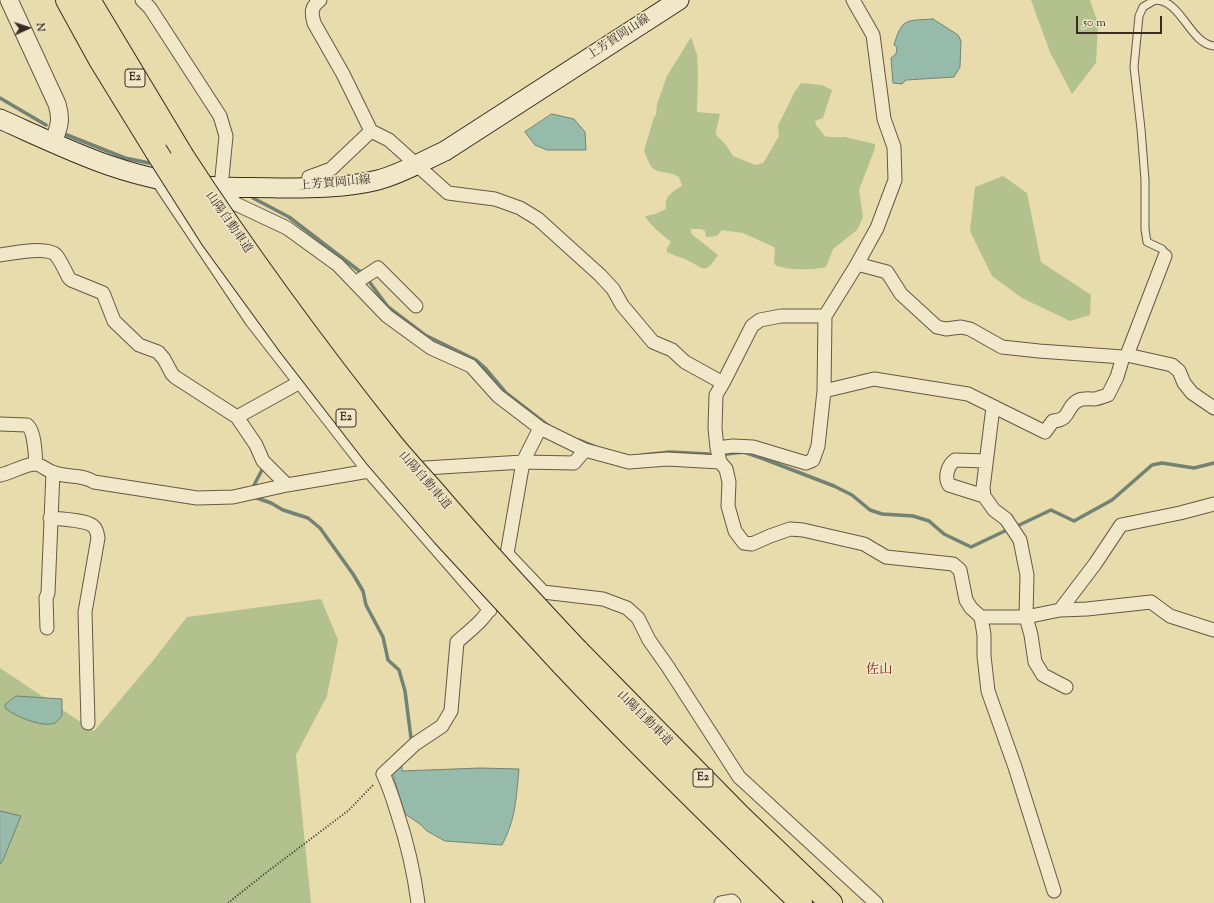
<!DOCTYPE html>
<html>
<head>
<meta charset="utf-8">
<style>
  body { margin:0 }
  #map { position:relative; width:1214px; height:903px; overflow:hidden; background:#e8dbac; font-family:"Sorts Mill Goudy",serif }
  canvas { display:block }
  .north { position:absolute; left:8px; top:8px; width:40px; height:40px; -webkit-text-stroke:3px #f0e8c9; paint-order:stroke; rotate:87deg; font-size:11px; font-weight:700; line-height:16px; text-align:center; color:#3a2c24 }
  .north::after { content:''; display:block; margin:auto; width:14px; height:18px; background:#3a2c24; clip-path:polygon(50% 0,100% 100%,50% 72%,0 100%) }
  .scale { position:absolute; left:1076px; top:16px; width:86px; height:18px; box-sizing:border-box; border:2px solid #3a2c24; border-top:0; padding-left:5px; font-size:12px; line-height:14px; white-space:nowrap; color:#3a2c24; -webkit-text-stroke:3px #f0e8c9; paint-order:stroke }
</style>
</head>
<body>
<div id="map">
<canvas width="1214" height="903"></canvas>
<div class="north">N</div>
<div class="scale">50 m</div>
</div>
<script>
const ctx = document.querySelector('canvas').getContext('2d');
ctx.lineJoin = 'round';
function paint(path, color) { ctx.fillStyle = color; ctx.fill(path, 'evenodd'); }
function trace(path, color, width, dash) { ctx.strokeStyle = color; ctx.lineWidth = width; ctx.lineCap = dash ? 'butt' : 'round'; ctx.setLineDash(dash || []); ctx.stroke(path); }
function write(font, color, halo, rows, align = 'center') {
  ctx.font = font + ' "Sorts Mill Goudy","Noto Serif JP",serif'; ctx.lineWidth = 3; ctx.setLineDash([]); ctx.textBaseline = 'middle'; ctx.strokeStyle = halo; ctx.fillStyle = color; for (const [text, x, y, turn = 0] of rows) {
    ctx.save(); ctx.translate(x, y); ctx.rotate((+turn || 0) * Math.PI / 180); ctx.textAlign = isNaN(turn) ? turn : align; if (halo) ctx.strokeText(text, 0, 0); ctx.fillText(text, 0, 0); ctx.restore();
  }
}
const green = new Path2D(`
  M1031,0H1090L1098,23L1096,63L1072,94L1050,52Z
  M691,37L697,55L698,74L697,112L720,114L716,131V135L726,145L733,156L755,165L763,163L765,160L779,136L778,126L794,93L801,83L822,85L832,90L823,118L815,121L816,125L825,136L828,137H845L875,144V148L859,190L863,217L857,230L833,249L826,267C815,270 783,271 774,264L775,250L774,247L743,233L722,230L717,236L706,237L705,231L701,229H691V233L694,236L718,255C704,277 703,267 685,259C679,257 673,255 667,252V248L671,242C660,232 652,228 645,216L655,214L666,209C664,196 672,192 682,186L679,177L673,174L657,171L651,167L644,151L654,117L656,115L657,104L667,76Z
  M1003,176L1027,193L1041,262L1091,295L1090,315L1070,321L1022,298L992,276L970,231L975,187Z
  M321,599L338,640L327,696L296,755L311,903H0V668L94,731L152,662L187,617Z`);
const water = new Path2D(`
  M933,19L958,35L961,41L960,67L954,77L906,80L902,84L893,83L891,58L896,54L897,47L894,45C902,17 907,21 933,19Z
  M552,114L574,119L585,132L586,150H547L535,145L525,132Z
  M16,696L62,699V716C60,718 57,721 55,723C41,728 16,716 6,709L5,705Z
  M402,766V771L480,768L519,769C516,799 516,818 502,845L445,841L427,831L420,824L405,814L392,772L396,767Z
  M0,811L21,816L3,860L0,864Z`);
const stream = new Path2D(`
  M0,98L46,125
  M67,135L125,158L149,163
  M253,198L289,217L362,273
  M368,280L388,307L425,335L476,360L485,368L506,393L550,427
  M579,440L594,446
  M727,454L744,452L764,459L834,486L852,495L870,510L882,514L913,516L929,521L944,534L971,547L1009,529
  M642,455L670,452L709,454
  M252,489L264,466
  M254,497L271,503L283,510L308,518L320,528L353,574L363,591L366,605L383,637L388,660L399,670L405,691L411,738
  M1015,527L1051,510L1074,521L1112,500L1152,465L1162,463L1194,468L1214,463`);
const path = new Path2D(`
  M228,903L263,875L349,810L374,784`);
const service = new Path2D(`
  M1165,256V253L1162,249L1147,242L1145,229V180L1141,129L1134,67L1139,16L1143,7L1155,0C1182,0 1189,43 1214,46`);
const minor = new Path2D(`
  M142,0L150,8L220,116L226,136L221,187L236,204L287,228L338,265L387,316L431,348L471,366L498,396L540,428L585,450L629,462L667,459L720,462
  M320,0C311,7 311,12 314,23L343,74L371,131L389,140L448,193L495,199L520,208L538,219L600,275L613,289L622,305L653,342L672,350L685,362L723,383L716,395L715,428L717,448
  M853,0L873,35L884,119L894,147L895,180L877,228L856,266L825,316L824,391L818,446L813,460L806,463L753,447L733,446L717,448L720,462L726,469L729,482L728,506L735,531L744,543L752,544L770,536L790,529L803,530L864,544L886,557L953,564L960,570L966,600L971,608L981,617L984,635V656L988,691L1015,767L1054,891
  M157,179L252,321L369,471L490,610
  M307,188L309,177L331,169L371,131
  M0,255C12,253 47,246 56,255C61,261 65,271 69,278L71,280L103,293L114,321L139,345L158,352L164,359L172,374L175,377L237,417L256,445L263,461L287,485
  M857,264L887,272L901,294L937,327L946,329L961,327L970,329L1002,347L1039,351L1123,357L1127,355L1172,365L1179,371L1184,383L1192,393L1214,408
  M355,283L378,268L416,306
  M1127,355L1165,256
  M723,383L752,326L760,320L781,316H825
  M824,391L874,379L968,394L1045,432L1053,421C1072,420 1065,406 1079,400C1084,398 1090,399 1095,399C1100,398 1104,396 1108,395L1117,377L1123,357
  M993,407L983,488L984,496L994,510L1006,519L1020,540L1027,575L1026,617L1031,635L1035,662L1043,675L1066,687
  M237,417L300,382
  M0,424L27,425C35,431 35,454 36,464
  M409,469L523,462L574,463L585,450
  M0,475C11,473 25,464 36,464C41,465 47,470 52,472C66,478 82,474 94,482L197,498L233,497L287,485L369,471L389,470
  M984,496L949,485C944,477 948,465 955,460L986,461
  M50,518C60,519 86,520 93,526C97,529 97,533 98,538L85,612L88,723
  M507,554L543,592L603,599L627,608L638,618L649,640L668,667L739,777L876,903
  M501,573L507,554L523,462L540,428
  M1060,610L1095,564L1121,525L1180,513L1214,504
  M981,617H1026L1060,610L1087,609L1151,602L1170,616L1214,630
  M47,628L46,598L48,593L53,472
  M418,903C414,872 407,842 397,812C393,799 389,786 383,774L415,744L442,726L451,711L457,642C470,630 487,619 493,601
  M721,903L732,901L734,903`);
const tertiary = new Path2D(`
  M9,0L57,104C62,120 59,127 53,143`);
const secondary = new Path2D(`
  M0,119C36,135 71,152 108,165C143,177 185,186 221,187C240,188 260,187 279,188C311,188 346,188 378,180C401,174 423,161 445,151L679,0`);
const motorway = new Path2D(`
  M67,0L100,60L156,151
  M89,0L182,155
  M577,650L740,816L831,903
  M562,664C639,746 720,825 801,903`);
const motorwayBridge = new Path2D(`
  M156,151L212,239L289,345L375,456L443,535L562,664
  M182,155C247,255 318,351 392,444C406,461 421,477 436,494C481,547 529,599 577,650`);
const shields = [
  [135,78,20],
  [346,418,20],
  [703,778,20]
];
const shieldNames = [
  ["E2",135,78],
  ["E2",346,418],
  ["E2",703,778]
];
const streetNames = [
  ["上芳賀岡山線",619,38,-33],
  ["上芳賀岡山線",335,184,-5],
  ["山陽自動車道",228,223,55],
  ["山陽自動車道",424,481,49],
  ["山陽自動車道",644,719,45]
];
const neighbourhoodNames = [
  ["佐山",879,671]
];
paint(green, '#b2c18d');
paint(water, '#97bbaa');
trace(water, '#728274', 1);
trace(stream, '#728274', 3.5);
trace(service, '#665846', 9);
trace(minor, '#665846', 15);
trace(tertiary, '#665846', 19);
trace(secondary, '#3a2c24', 21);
trace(motorway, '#3a2c24', 24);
trace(path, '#3a2c24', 2, [1, 2]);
trace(service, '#f0e8c9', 7);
trace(minor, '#f0e8c9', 13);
trace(tertiary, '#f0e8c9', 17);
trace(secondary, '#f0e8c9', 19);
trace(motorway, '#e8dbac', 22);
trace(motorwayBridge, '#3a2c24', 24, []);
trace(motorwayBridge, '#e8dbac', 22);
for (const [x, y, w] of shields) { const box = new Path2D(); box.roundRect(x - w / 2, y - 9, w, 18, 3); ctx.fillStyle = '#f0e8c9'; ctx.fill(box); trace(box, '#3a2c24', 1); }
write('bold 11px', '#3a2c24', null, shieldNames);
write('12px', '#3a2c24', '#f0e8c9', streetNames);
write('13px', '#7a1f14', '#f0e8c9', neighbourhoodNames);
</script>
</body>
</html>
